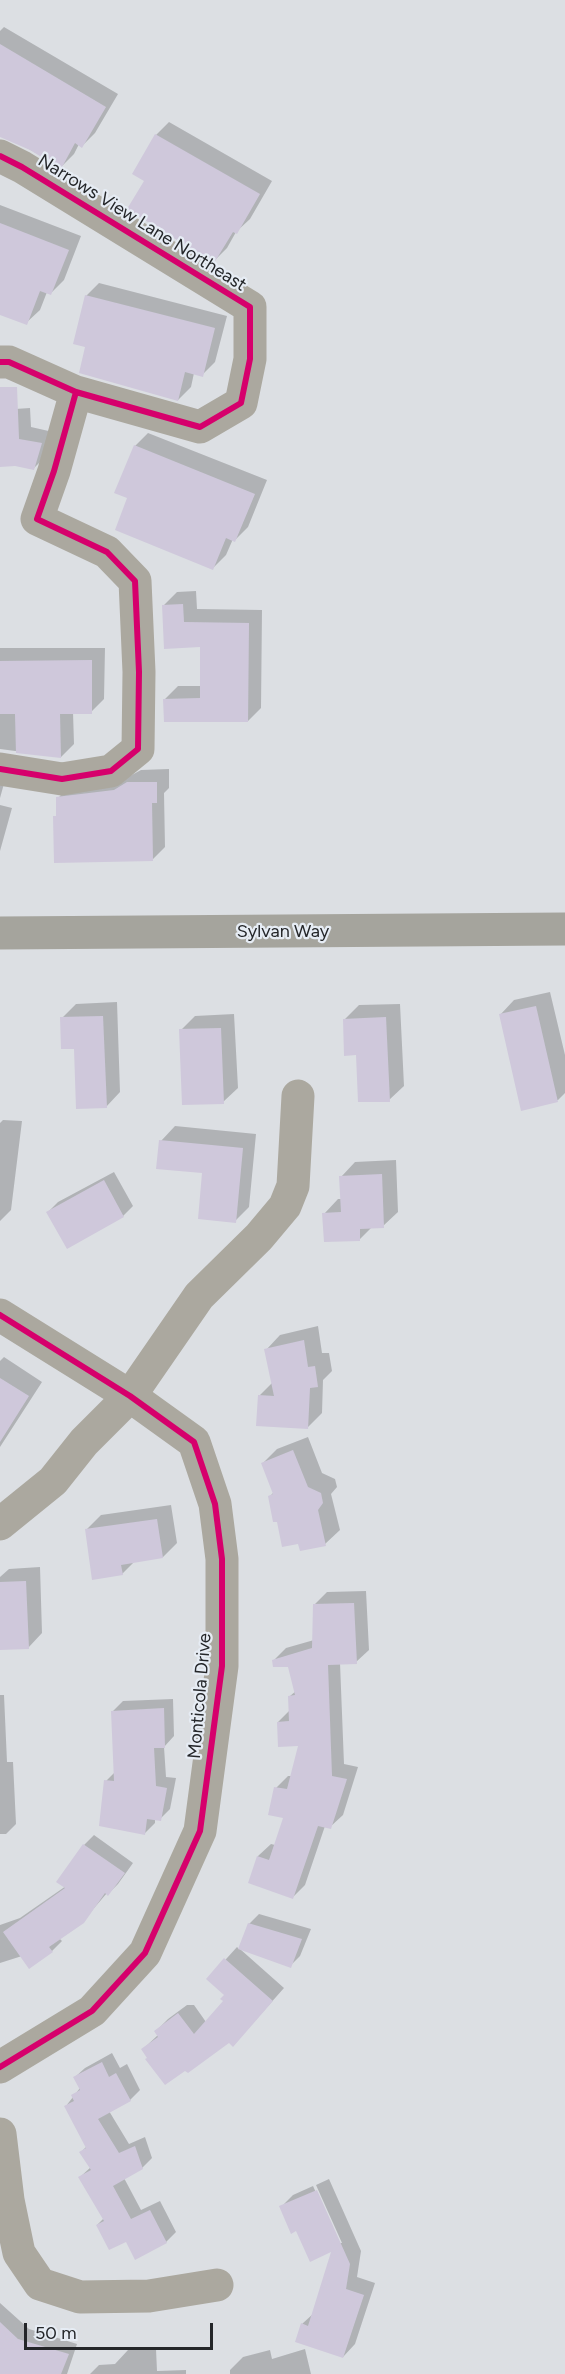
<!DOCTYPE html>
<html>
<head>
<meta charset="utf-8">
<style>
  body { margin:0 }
  #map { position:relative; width:565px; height:2374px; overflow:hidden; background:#dcdfe3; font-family:Figtree,sans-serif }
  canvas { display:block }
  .scale { position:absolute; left:24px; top:2323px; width:189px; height:27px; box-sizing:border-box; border:3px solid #242629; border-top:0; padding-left:8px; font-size:18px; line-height:21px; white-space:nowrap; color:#242629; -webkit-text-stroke:4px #e6ecf4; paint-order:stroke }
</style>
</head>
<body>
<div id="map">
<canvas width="565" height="2374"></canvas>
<div class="scale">50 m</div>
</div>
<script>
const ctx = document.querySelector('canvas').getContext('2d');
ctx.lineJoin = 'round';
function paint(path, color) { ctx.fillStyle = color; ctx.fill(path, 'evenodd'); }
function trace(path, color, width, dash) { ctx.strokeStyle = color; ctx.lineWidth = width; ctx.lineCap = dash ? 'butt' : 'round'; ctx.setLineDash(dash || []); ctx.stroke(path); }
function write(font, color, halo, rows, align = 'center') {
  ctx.font = font + ' Figtree,sans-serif'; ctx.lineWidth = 4.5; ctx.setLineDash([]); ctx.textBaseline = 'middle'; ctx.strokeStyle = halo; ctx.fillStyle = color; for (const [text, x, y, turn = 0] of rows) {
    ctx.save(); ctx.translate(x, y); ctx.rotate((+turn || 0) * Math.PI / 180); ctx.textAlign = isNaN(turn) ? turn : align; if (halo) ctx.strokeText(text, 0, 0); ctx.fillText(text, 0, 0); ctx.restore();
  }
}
const shadow = new Path2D(`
  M4,27L118,94L95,133L82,146L79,144L74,154L61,167L9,138L0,136V31Z
  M169,122L272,181L250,219L236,232L227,248L214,261L146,180L156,135Z
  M0,205L81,236L64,280L51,293L47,292L40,310L26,323L0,313Z
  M99,283L227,316L215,362L202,375L194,373L191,387L178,400L87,346L86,296Z
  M30,408L31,427L53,432L46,456L34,468L15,465H0V410Z
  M148,433L267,480L248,527L235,540L233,539L226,555L213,568L129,497L135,446Z
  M196,591L197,609L262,610L261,708L248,721L165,699L178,686H201V646L164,605L177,592Z
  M0,648H105L104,699L91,712H73L74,744L61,757L0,749Z
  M0,769L7,773L0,798Z
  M169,769V788L164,793L165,847L152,860L55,817L58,814V798L71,785L128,777L141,770Z
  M0,805L12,808L0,851Z
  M550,992L565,1055V1093L558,1100L522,1109L500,1015L514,1000Z
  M117,1002L120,1092L106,1107L62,1018L76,1004Z
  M400,1004L404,1086L389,1100L344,1020L359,1005Z
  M234,1014L238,1088L223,1102L181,1030L195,1016Z
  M3,1120L22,1121L11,1210L0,1221V1123Z
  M175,1126L256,1134L249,1207L235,1221L204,1172L161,1141Z
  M396,1160L398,1212L383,1226L372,1227L360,1239L324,1214L338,1199H342L341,1177L355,1162Z
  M114,1172L133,1206L123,1216L48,1212L58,1202Z
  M318,1326L322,1353H329L332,1371L323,1380L322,1413L307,1428L259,1396L273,1382L266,1350L280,1335Z
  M4,1357L42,1382L0,1447V1361Z
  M308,1437L322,1473L335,1479L337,1487L331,1494L340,1530L325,1544L299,1542L278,1520L269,1497L274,1492L262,1464L277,1449Z
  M171,1505L177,1543L163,1557L135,1561L122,1574L86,1530L101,1515Z
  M40,1567L42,1633L28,1648L0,1649V1577L9,1569Z
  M366,1591L369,1650L356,1662L340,1663L344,1764L358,1767L343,1815L330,1827L325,1826L305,1885L293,1897L250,1882L258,1856L271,1844L275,1845L285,1817L276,1788L288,1776H292L300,1744L278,1722L290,1710V1696L296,1691L289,1665L273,1661L286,1648L314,1640V1605L327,1592Z
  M0,1695H4L7,1762H13L16,1824L6,1834H0Z
  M173,1699L174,1736L164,1747L166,1777L176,1778L170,1809L160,1819L155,1818V1823L145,1833L106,1781L116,1771L113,1711L123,1701Z
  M94,1835L133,1863L118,1884L108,1894L107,1893L83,1921L59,1938L62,1941L52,1951L22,1956L0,1963V1925L20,1918L66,1886L58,1881L84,1845Z
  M259,1914L311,1929L300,1956L290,1966L240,1949L284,1988L245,2032L229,2041L149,2057L143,2049L158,2035L156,2031L168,2019L187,2005H194L206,2022L225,2001L226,1995L208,1979L237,1947L239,1949L249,1924Z
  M112,2053L120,2068L127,2064L140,2090L130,2100L109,2111L129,2144L145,2137L152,2158L142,2168L124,2178L141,2210L160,2201L176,2232L166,2242L136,2258L126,2240L97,2225L104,2218L80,2177L91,2167L81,2152L87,2146L66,2106L80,2088L75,2077L85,2068Z
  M329,2179L361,2251L357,2277L375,2283L355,2344L343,2357L302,2324L314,2313L334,2249L297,2229L281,2207L293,2195L313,2186L339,2243H342L316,2185Z
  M0,2303L29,2329L77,2344L67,2374H0Z
  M156,2349L157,2371L186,2370V2374H90L99,2365L115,2364L128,2350Z
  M305,2349L311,2374H230V2370L243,2357L270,2350L272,2359Z`);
const building = new Path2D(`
  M0,44L106,107L82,148L75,143L61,169L30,150L0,137Z
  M155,134L260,194L237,234L233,232L214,263L127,209L144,181L132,174Z
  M0,223L69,250L51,295L40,291L27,325L0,315Z
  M85,295L215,328L203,377L185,372L178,401L79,373L85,347L73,344Z
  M0,387H17L19,439L42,443L34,470L15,466L0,467Z
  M134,445L255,494L235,542L226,538L213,570L115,530L127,498L114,493Z
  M183,604L184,622L249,623L248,722H164L163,699L200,698V647L164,649L162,605Z
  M92,660V714H60L61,758L16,753L15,714H0V661Z
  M127,782H157V803H152L153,861L54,863L53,816H56V797L114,790Z
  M536,1006L558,1102L521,1111L499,1014Z
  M103,1016L107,1108L76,1109L74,1049H61L60,1017Z
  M386,1017L390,1102H358L356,1055L344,1056L343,1019Z
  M221,1028L224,1104L182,1105L179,1029Z
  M159,1140L243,1148L236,1223L198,1219L202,1173L156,1169Z
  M382,1174L384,1228L360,1229V1241L324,1242L322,1213L341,1212L339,1176Z
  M104,1180L124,1217L67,1249L46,1212Z
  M304,1340L308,1367L315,1366L318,1387L310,1388L308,1429L256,1426L258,1395L274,1396L264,1349Z
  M0,1378L29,1396L0,1442Z
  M293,1450L308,1487L321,1493L323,1503L318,1510L326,1546L300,1551L298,1544L282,1547L277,1522H273L268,1496L273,1494L261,1463Z
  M157,1519L163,1558L121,1565L123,1575L92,1580L85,1529Z
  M26,1581L29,1649L0,1650V1582Z
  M354,1603L357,1664L328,1665L332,1776L347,1779L331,1829L318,1826L293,1899L248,1883L257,1856L269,1860L283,1818L268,1815L274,1787L287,1789L298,1746L278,1747L277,1722L289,1721L288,1696L295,1695L288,1667H273L272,1660L312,1648L313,1604Z
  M164,1708L165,1748H154L156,1786L167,1788L161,1821L147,1819L145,1835L99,1826L104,1780L114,1781L111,1711Z
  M83,1844L125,1873L108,1896L105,1893L84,1923L49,1947L53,1952L29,1969L3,1932L65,1888L56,1882Z
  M248,1923L302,1939L291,1968L238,1949Z
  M224,1958L273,2001L233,2047L229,2043L188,2073L185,2071L165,2085L145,2059L147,2058L141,2049L158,2037L154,2031L178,2013L194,2034L223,2001L220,1999L224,1995L206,1979Z
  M102,2062L109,2077L116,2073L131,2101L98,2119L119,2153L135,2146L143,2169L113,2186L131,2219L150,2210L167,2243L135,2260L126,2242L109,2250L96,2225L104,2221L78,2177L91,2170L79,2152L86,2148L64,2106L74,2101L71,2095L80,2090L73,2077Z
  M317,2190L350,2264L346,2289L364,2295L343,2358L295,2342L301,2323L308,2326L331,2252L310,2262L296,2231L291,2234L279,2206Z
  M0,2322L18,2339L69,2354L61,2374H0Z`);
const minor = new Path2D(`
  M0,156L22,167L250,307V359L241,403L200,427L76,392L9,362H0
  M0,769L62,779L111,771L138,749L139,672L135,581L107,552L37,519L54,471L76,392
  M0,1315L130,1396L194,1442L215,1504L222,1559V1666L200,1831L145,1953L92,2011L0,2067
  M0,1524L53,1481L84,1442L130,1396L199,1296L259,1237L285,1206L293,1186L298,1096
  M0,2134L8,2200L19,2253L40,2284L80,2297L149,2296L217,2285`);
const major = new Path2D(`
  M0,933L565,929`);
const cycleway = new Path2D(`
  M0,156L22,167L250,307V359L241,403L200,427L76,392L9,362H0
  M0,769L62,779L111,771L138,749L139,672L135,581L107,552L37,519L54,471L76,392
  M0,1315L130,1396L194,1442L215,1504L222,1559V1666L200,1831L145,1953L92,2011L0,2067`);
const streetNames = [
  ["Narrows View Lane Northeast",142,223,32],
  ["Sylvan Way",283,932],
  ["Monticola Drive",200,1696,-85]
];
paint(shadow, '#0003');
paint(building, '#cfc8db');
trace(minor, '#aba89f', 33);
trace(major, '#a5a49d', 33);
trace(cycleway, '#d6006c', 6);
write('18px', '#242629', '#e6ecf4', streetNames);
</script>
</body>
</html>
